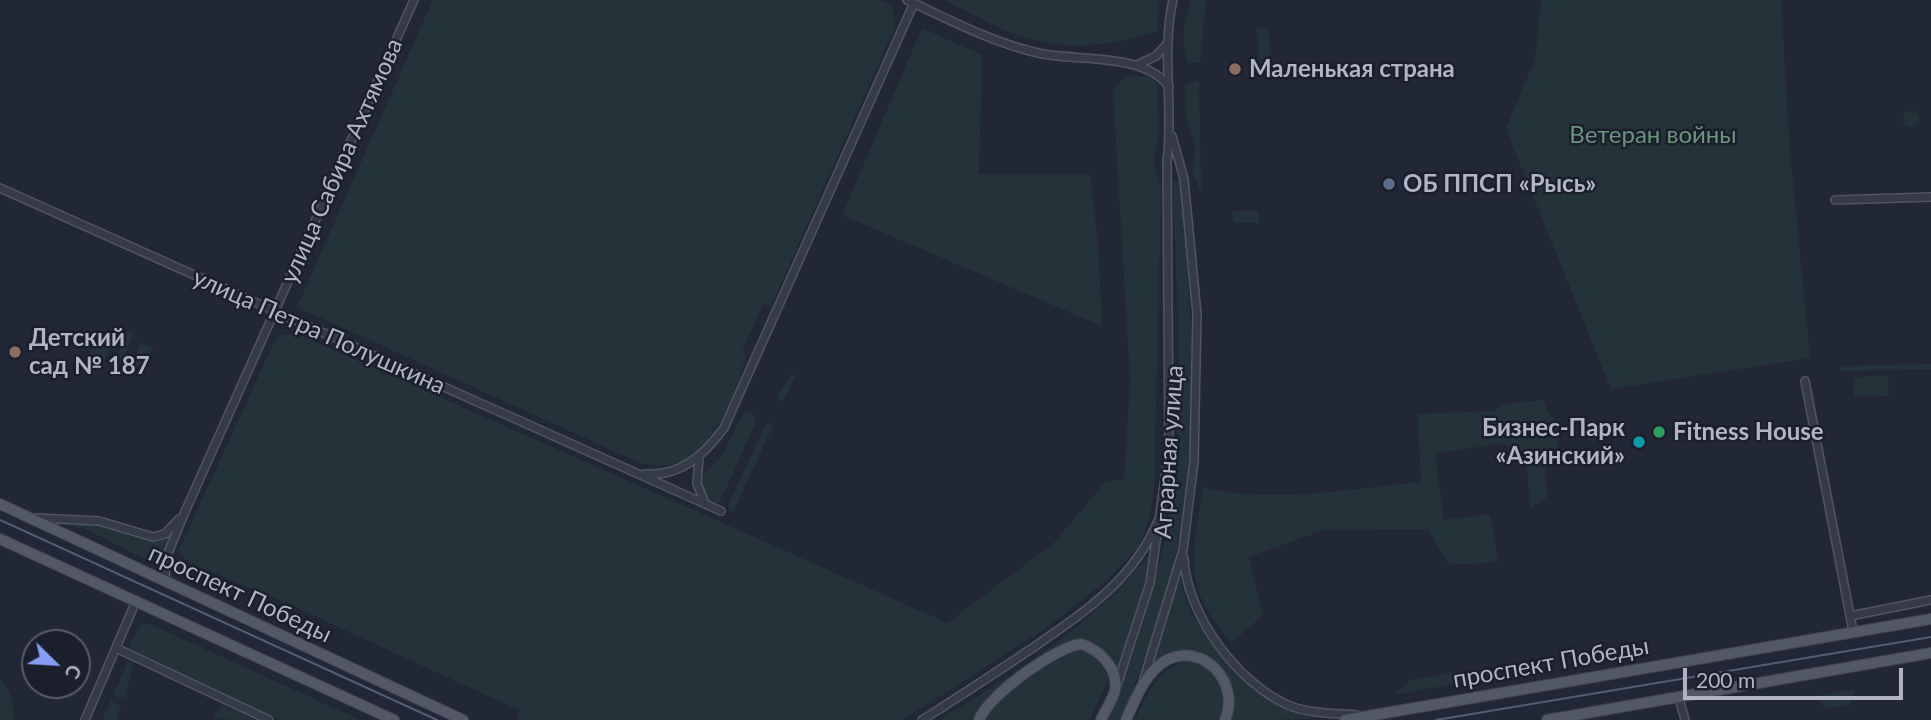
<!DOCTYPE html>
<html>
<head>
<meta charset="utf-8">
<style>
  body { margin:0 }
  #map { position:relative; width:1931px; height:720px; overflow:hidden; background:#222738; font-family:Lato,sans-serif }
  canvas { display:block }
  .north { position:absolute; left:21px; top:629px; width:70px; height:70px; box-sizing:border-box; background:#1b1f2d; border:2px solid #575b6a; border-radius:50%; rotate:114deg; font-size:19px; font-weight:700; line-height:28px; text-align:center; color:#b0b4c5 }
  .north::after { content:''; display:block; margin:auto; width:24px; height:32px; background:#869df3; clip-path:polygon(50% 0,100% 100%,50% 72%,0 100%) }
  .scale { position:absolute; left:1683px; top:668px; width:220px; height:32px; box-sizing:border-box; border:4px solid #b0b4c5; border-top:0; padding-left:9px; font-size:21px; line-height:24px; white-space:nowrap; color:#b0b4c5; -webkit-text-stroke:5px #1b1f2d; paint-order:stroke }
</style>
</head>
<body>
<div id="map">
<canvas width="1931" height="720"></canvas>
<div class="north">С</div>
<div class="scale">200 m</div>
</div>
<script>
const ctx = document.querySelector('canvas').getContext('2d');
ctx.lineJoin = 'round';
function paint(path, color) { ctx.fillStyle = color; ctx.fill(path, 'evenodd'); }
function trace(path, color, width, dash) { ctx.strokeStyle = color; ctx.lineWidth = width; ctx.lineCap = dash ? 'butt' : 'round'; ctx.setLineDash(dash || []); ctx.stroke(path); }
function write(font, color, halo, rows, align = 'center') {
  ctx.font = font + ' Lato,sans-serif'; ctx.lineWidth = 5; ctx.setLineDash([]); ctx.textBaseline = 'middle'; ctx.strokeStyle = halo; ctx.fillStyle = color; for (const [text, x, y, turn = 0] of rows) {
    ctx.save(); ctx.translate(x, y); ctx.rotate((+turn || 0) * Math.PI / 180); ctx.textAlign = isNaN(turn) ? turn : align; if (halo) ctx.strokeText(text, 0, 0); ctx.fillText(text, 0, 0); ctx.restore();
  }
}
const green = new Path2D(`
  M433,0H879L891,5L896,24L771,306L763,304L742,352L746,354C739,387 713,451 679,463C666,467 653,465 640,463L297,307Z
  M944,0H1159L1157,31C1121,45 1073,50 1034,40C1004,33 972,13 944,0Z
  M1191,0H1206L1200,63H1188C1180,40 1184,23 1191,0Z
  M1541,0H1781L1790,151L1810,358L1611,389L1506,129L1535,59Z
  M922,28L982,55L979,174H1090L1098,242L1102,326L842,215Z
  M1268,28L1271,59L1259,60L1257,29Z
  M1129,76L1149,77L1157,84L1159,136L1153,160L1161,188L1154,492L1150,517L1138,547L1109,579L1043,630L903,720H517L519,710L284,602L190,563L178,552L277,336L296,333L947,623L1054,543L1106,481L1124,480L1130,380L1113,90L1121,80Z
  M1199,81L1201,192L1192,172L1196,150L1186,119L1185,85Z
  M1903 119a8 8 0 1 1 16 0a8 8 0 1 1-16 0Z
  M1173,181H1181C1191,298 1200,416 1180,532C1169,597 1146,660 1120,720H1108C1143,634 1170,546 1177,453C1183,363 1175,271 1173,181Z
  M1232,211H1259V223H1233Z
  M128,331L134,333L120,365L114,362Z
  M99,335L113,341L99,372L85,365Z
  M141,342L153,347L147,361L130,369Z
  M1931,364V369L1841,371V366Z
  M791,373L795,376L784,401L777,398Z
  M1888,376L1889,396L1854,397V377Z
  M1543,400L1550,415L1556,420L1558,458L1545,469L1547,497L1530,508L1526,456L1502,443L1435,454L1444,520L1490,514L1498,562L1449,565L1428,529L1323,530L1249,557L1263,615L1231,643C1222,630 1209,616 1203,602C1186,566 1198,524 1203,487C1267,505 1355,488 1421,482L1418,414L1492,411L1504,404Z
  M744,412L752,413L756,422L722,497L718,503C711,502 708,501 704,495C693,475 714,467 723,453C731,439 737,425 744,412Z
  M770,422L773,426L734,510L729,511L728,505L766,424Z
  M76,522C87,523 100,523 111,525C134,531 150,551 174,532L163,568L90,531L72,525Z
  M1154,548L1119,670L1098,645L1074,640C1043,656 987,689 972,720H939C1012,676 1104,618 1154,548Z
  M1179,577L1192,615L1234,673L1235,671C1264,696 1274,710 1316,719L1229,720C1246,692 1219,648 1184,653C1174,654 1160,665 1150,670Z
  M142,623L152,625L360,720H280L133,650L130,643Z
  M1082,649L1100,661L1109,676L1090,720H985C995,691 1054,661 1082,649Z
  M134,660L125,698L113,695L127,664Z
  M1185,661C1215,667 1217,676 1229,702L1218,720H1135C1148,692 1155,673 1185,661Z
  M1456,672L1478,680L1392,695L1411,680Z
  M0,679C12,689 14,705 13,720H0Z
  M1855,689L1849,705L1825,709L1817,696Z
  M111,700L121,707L116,720H102Z
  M222,705L255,720L212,719Z`);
const minor = new Path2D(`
  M907,0C948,19 993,43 1038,53C1078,62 1145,52 1169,87
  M1139,64L1156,56L1168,43
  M0,188L721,511
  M1835,200L1931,197
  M1805,381L1853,631
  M699,457L697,484L705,503
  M645,474C680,477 704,455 724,428L914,3
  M36,518L99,521L153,537L165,534L179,519
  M1184,558C1186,613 1237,683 1288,705C1309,714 1334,713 1357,715
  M165,582L166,558L184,514L414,0
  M1850,616L1931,600
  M116,648L269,720
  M1143,682L1183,550L1194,461L1197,314L1184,179L1172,136
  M1117,685L1150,583L1169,450L1167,162C1174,108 1161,53 1173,0
  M1679,698L1685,720
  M85,720L136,601
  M922,720C959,697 995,673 1031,649C1083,613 1133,581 1158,521`);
const major = new Path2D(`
  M0,504L463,720
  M0,539L394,720
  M979,720C987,696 1056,647 1081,644C1099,649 1119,669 1115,690C1113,699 1105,711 1101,720
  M1126,720C1135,700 1145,673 1165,661C1204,640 1241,684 1225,720
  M1345,720L1931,619
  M1547,720L1931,653`);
const tram = new Path2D(`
  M0,520L437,720
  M1436,720L1931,637`);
const markers = [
  [1235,69,7,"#8d6e63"],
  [1389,184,7,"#5c6f8a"],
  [15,352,7,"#8d6e63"],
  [1659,432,7,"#2e9e5b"],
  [1639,442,7,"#0f9aa8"]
];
const poiNames = [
  ["Маленькая страна",1249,69],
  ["ОБ ППСП «Рысь»",1403,184],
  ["Детский",29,338],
  ["сад № 187",29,366],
  ["Бизнес-Парк",1625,428,"right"],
  ["«Азинский»",1625,456,"right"],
  ["Fitness House",1673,432]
];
const parkNames = [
  ["Ветеран войны",1653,135]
];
const streetNames = [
  ["улица Сабира Ахтямова",342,161,-66],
  ["улица Петра Полушкина",319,332,24],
  ["Аграрная улица",1169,452,-86],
  ["проспект Победы",240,594,25],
  ["проспект Победы",1551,663,-10]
];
paint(green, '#243339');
trace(minor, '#505463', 10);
trace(major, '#3f4352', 12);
trace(minor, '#353a49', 7);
trace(major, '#535869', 10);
trace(tram, '#575d70', 2);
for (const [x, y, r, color] of markers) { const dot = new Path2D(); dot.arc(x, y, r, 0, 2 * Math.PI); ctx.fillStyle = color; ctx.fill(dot); trace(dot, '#1b1f2d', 2.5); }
write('bold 24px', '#b0b4c5', '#1b1f2d', poiNames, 'left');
write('24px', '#68957b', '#1b1f2d', parkNames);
write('24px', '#b0b4c5', '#1b1f2d', streetNames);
</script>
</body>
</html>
